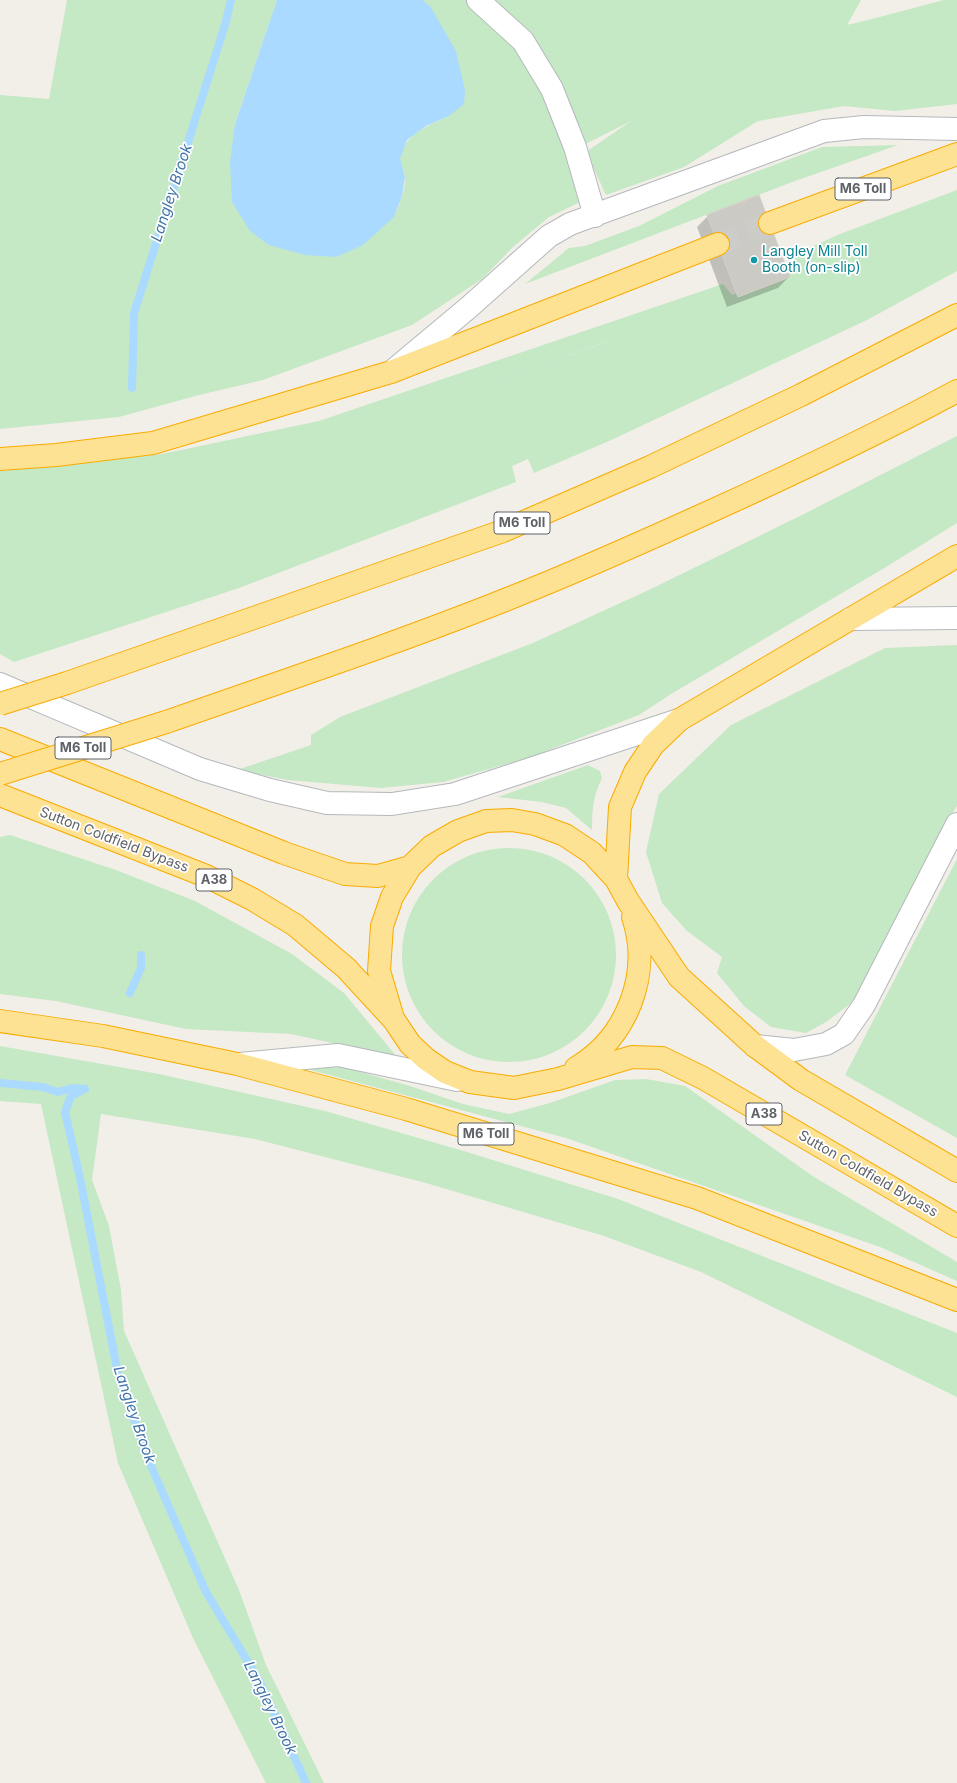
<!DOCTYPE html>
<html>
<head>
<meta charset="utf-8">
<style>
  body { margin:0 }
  canvas { display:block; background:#f1efe8 }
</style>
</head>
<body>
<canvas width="957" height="1783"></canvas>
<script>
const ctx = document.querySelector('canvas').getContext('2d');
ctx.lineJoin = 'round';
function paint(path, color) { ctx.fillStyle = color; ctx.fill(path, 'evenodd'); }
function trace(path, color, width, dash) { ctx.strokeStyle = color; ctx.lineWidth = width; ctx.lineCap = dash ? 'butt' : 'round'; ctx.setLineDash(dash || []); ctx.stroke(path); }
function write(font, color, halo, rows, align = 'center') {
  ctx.font = font + ' Inter,sans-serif'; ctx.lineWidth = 3.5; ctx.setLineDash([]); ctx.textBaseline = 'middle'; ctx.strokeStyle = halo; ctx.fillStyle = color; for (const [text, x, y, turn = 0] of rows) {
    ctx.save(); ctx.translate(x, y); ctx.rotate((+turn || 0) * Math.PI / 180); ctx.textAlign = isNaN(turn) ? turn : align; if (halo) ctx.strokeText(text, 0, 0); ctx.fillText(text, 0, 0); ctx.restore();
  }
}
const green = new Path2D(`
  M67,0H277L235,124L394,217C399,205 406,190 405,176C404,170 399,164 400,158C404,134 429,125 449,116L430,6L423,0H861L847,25L872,19L944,0H957V104L895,111L844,106L758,121L684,167L606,195L586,152L631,121L568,153L582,201L549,217L513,247L482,279L412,325L263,380L199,395L119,417L0,429V95L49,99Z
  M898,145L795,181L525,284L569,248L585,246L639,226L718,186L822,147Z
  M957,190V271L867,320L609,441L534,473L528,459L512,466L516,482L239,588L14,662L0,654V471L162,454L319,421L723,284L732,295L791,268L787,258L840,234ZM610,341L436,403L609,341Z
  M957,436V523L881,570L671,694L639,715L528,758L443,782L381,788L288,780L237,770L311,745V735L340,717L533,643L651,589L802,515Z
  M957,645V806L942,829L904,903L874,971L850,1004L826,1022L806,1033L771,1027L744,1006L717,973L722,957L687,931L662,903L646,852L659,794L731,725L885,648Z
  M588,765L600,771L602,778C593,796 592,810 592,830L566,808L542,802L498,797Z
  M10,835L116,870L195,901L292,954L344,993L397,1057L291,1034L186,1029L56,1001L0,994V837Z
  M402 955a107 107 0 1 1 214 0a107 107 0 1 1-214 0Z
  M957,859V1138L845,1075Z
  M0,1046L159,1074L325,1111L467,1152L618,1199L957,1333V1397L701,1272L604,1236L426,1183L255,1139L101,1114L92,1180L109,1226L121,1290L124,1331L239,1590L266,1665L324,1783H266L193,1638L118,1463L41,1104L0,1101Z
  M343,1067L410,1086L463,1104L509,1114L550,1103L615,1080L646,1079L685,1086L814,1177L957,1262V1281L880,1247L566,1138L307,1069Z`);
const water = new Path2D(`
  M277,0H423L430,6L456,51L465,90L464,104L449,116L426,126L407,140L400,159L405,177L402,196L394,217L363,245L336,257L305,255L269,245L250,231L232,202L230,162L235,124Z`);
const shadow = new Path2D(`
  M708,216L789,277L778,288L727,307L697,227Z`);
const stream = new Path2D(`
  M132,388L134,313L225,25L231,0
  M130,993L141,968V955
  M0,1083L43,1087L58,1092L72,1088L84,1089
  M85,1089L71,1096L65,1112L80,1178L119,1379L151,1466L206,1592L260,1682L306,1783`);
const building = new Path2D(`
  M759,195L790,277L738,297L707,215Z`);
const highwayTunnel = new Path2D(`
  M718,244L770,223`);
const minor = new Path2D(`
  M478,0L523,41L552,89L575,147L595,216
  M395,369L468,308L549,236L570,224L824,131L864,127L957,129
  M850,619L957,618
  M0,684L200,769L270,790L327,803L392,804L455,794L679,720
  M755,1046L794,1050L826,1044L844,1034L864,1005L957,824
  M240,1064L338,1055L457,1080`);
const highway = new Path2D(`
  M770,223L957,154
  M0,459L56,455L153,443L391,372L718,244
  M67,683L503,531L650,467L801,395L957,315
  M166,722C283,681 401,642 515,596C581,570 645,541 709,512C793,474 876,435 957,391
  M0,739L284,853L345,874L378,876L410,867
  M0,795L206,876L252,899L295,925L346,968L394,1020L410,1044L426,1059L445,1072L470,1082L514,1088L558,1079L632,1057L662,1058L703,1078L957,1226
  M616,879L620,807L635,772L653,745L679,720L957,556
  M392,1015L379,971L382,926L392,897L410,867L432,846L458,831L486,821L512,820L535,824L565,835L592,853L616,879L628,901L679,977L755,1046L801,1080L957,1171
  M0,1021L103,1036L237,1064L406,1109L697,1198L957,1300
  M576,1068C627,1038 652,974 633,917`);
const highwayBridge = new Path2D(`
  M0,704L67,683
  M0,774L166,722`);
const markers = [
  [754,260,4,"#0f9aa8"]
];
const shields = [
  [863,189,56],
  [522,523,56],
  [83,748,56],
  [214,880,36],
  [764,1114,36],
  [486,1134,56]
];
const shieldNames = [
  ["M6 Toll",863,189],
  ["M6 Toll",522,523],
  ["M6 Toll",83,748],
  ["A38",214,880],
  ["A38",764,1114],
  ["M6 Toll",486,1134]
];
const cultureNames = [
  ["Langley Mill Toll",762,252],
  ["Booth (on-slip)",762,268]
];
const streetNames = [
  ["Sutton Coldfield Bypass",114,840,21],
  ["Sutton Coldfield Bypass",868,1174,30]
];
const waterNames = [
  ["Langley Brook",172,193,-72],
  ["Langley Brook",134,1415,71],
  ["Langley Brook",270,1708,64]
];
paint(green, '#c5e8c5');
paint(water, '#aadaff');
paint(shadow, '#0003');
trace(stream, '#aadaff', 8);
paint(building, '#cccac5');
trace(building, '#d6d1c6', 1);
trace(highwayTunnel, '#ccccc8', 22, [22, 11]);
trace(minor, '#b5b8bc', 24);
trace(highway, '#f9ab00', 24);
trace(minor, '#fff', 22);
trace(highway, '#fde293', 22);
trace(highwayBridge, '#f9ab00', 24, []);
trace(highwayBridge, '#fde293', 22);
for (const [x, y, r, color] of markers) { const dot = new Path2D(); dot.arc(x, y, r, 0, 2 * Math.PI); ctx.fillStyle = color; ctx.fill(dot); trace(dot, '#fff', 1.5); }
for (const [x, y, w] of shields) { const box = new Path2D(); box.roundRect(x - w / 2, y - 11, w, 22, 3); ctx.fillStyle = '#fff'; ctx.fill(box); trace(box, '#5f6368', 1); }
write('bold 13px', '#5f6368', null, shieldNames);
write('14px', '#0d838f', '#fff', cultureNames, 'left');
write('14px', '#5f6368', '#fff', streetNames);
write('italic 15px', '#4174aa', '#fff', waterNames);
</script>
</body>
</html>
